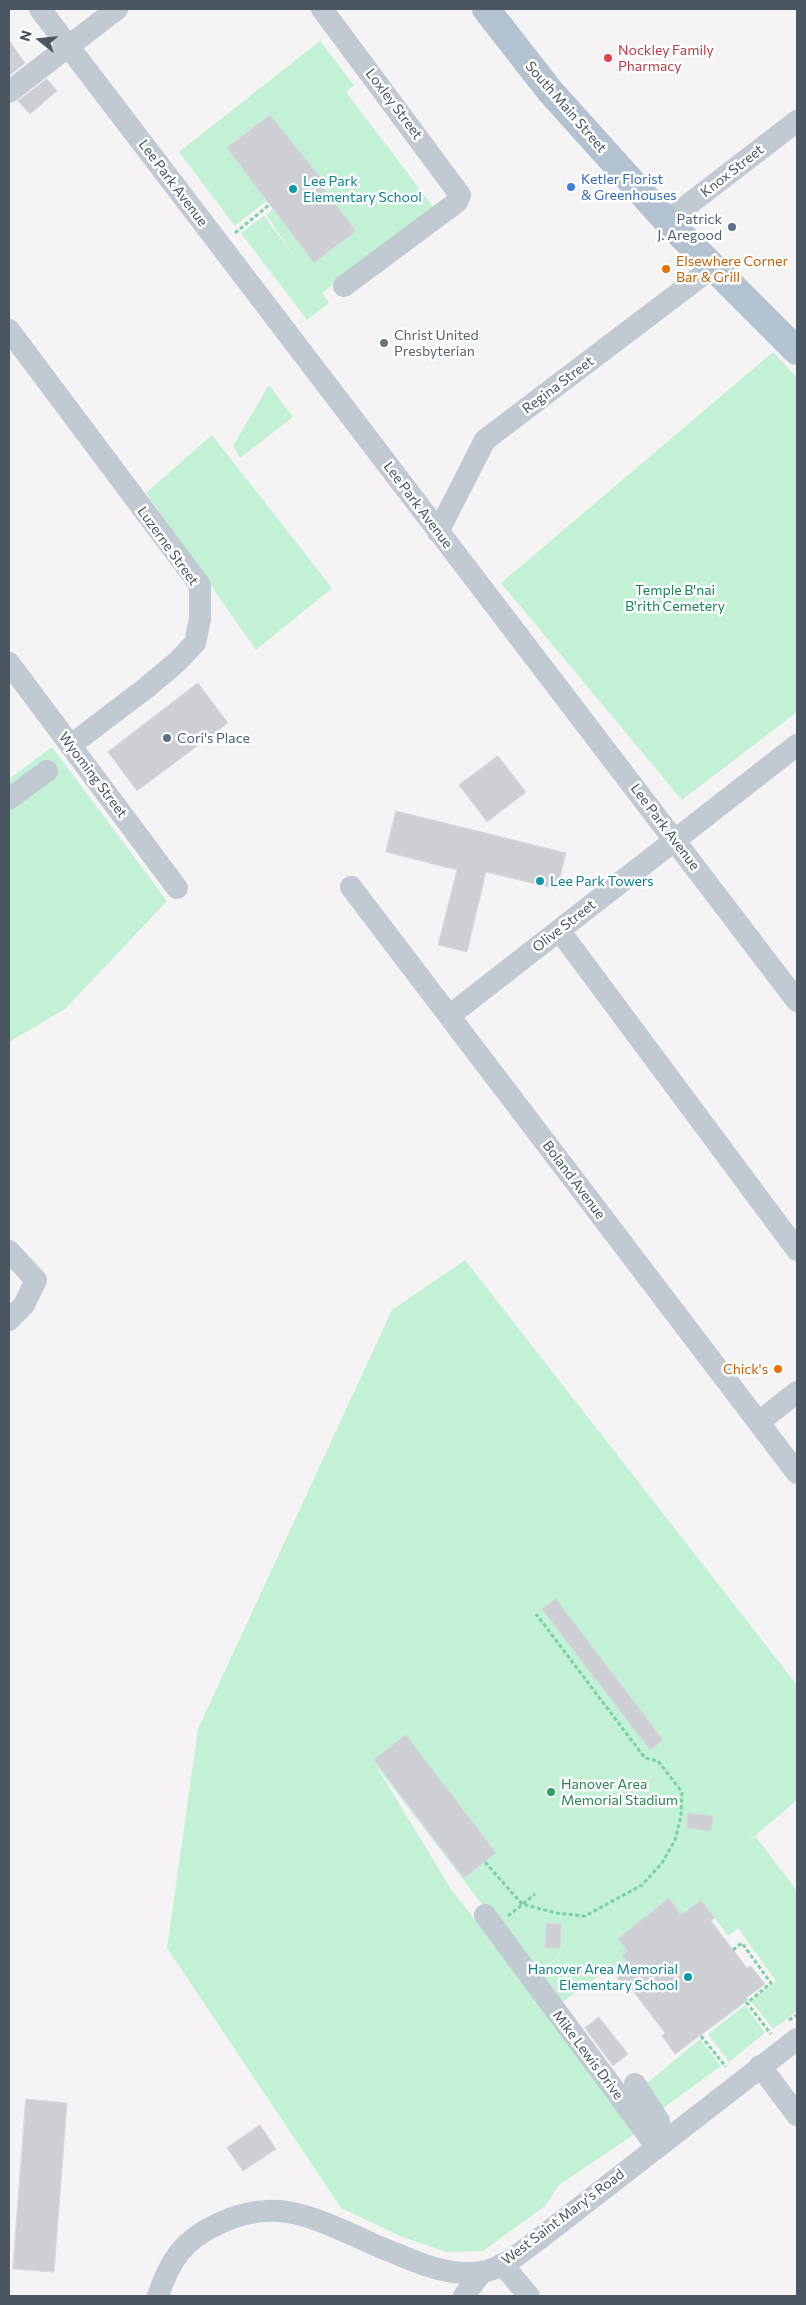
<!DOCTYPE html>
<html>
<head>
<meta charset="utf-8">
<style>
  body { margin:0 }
  #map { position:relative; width:806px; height:2305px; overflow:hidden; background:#f5f3f3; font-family:Commissioner,sans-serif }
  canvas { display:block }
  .frame { position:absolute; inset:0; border:10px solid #4a5661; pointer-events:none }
  .north { position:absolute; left:15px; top:15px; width:50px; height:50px; -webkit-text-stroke:4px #fff; paint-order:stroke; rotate:286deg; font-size:14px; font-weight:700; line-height:20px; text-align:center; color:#4a5661 }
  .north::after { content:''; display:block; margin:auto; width:18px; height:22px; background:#4a5661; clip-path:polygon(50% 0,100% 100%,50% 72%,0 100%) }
</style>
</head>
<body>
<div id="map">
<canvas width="806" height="2305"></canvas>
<div class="frame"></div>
<div class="north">N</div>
</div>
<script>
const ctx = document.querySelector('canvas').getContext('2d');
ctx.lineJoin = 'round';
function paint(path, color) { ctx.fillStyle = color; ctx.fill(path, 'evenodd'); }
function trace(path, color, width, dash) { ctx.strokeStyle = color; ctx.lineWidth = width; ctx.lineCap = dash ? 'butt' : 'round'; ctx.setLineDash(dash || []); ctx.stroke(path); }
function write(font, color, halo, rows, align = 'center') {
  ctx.font = font + ' Commissioner,sans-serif'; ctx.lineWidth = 5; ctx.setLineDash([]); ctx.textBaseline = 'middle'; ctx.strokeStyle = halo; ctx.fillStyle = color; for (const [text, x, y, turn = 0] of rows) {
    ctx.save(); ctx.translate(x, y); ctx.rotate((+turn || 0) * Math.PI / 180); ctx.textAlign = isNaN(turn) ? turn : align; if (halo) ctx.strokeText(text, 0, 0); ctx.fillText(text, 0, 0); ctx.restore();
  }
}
const green = new Path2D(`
  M320,41L354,85L346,92L431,204L432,208L322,293L329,303L307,320L241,233L264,216L298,261L266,215L273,209L279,218L282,216L295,238L314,263L356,231L321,184L324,182L270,115L227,148L266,194L263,196L266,201L235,226L179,152Z
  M773,352L797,378V712L682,800L501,583Z
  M269,385L293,417L240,458L233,446Z
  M212,435L332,588L256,650L146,493Z
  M52,747L167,901L65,1009L9,1042V779Z
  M465,1260L797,1685V1800L749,1841L756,1837L797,1891V2011L773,2029L751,2001L776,1981L738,1928L728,1936L701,1900L681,1915L669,1899L619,1938L628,1951L622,1955L626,1960L612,1971L607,1970L561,2003L539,1972L585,1937L535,1974L375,1764L451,1889L616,2102L636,2133L559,2185L545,2206L483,2251L447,2252L400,2236L341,2208L167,1948L198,1729L392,1310Z
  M745,2005L765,2033L729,2062L708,2034Z
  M700,2039L721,2066L659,2111L645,2085Z`);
const building = new Path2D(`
  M9,40L25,63L9,76Z
  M47,79L57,91L30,114L18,101Z
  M270,115L324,182L321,184L356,231L314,263L227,148Z
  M198,683L228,723L137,791L108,752Z
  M498,756L526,792L487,822L459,785Z
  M396,811L566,853L557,889L486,872L467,952L438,945L457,870L386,852Z
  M556,1599L663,1740L650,1750L542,1609Z
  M406,1735L496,1853L464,1878L374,1760Z
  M688,1813L713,1816L711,1831L687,1828Z
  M669,1898L681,1915L701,1900L715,1918L711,1921L747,1968L751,1966L765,1984L746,1998L748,2000L675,2054L662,2036L665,2033L627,1983L624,1986L612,1971L626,1960L622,1955L628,1951L618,1939Z
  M547,1923L561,1924L560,1948H545Z
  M599,2017L628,2054L613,2066L585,2028Z
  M26,2099L67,2103L54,2272L13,2269Z
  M260,2125L276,2149L243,2171L227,2148Z`);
const path = new Path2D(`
  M235,233L269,205
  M485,1862L522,1904L556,1913L585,1916L642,1885L662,1863L675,1840L681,1816L682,1792L658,1761L645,1758L536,1614
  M508,1916L535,1894
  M733,1950L742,1943L771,1983L747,2003L771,2034
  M789,2020L797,2015
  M701,2036L726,2067`);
const minor = new Path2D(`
  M40,9L797,1001
  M322,9L460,195L457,202L344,286
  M9,92L117,9
  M667,221L797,121
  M9,330L200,585V619L195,643L177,662L146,688L71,745
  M438,532L485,440L713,267
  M9,663L177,888
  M9,799L47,771
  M351,887L797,1473
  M559,930L797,1250
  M449,1016L797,745
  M9,1251L36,1280L24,1305L9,1320
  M759,1422L797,1392
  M485,1915L656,2146
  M760,2066L797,2115
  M635,2084L659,2121
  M502,2264L529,2296
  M158,2296C170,2260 183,2240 218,2224C274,2197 310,2216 362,2239C376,2246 392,2252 407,2258C430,2268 455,2276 480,2272C502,2270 522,2251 539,2239L797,2039
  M464,2296L482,2272`);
const major = new Path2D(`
  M486,9L550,91L667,221L797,351`);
const markers = [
  [608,58,5,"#e0444e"],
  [571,187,5,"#3f7fe0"],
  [293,189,5,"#0f9aa8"],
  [732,227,5,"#5c6f8a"],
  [666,269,5,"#e8710a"],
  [384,343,5,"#6b7280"],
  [167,738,5,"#5c6f8a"],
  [540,881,5,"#0f9aa8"],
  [778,1369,5,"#e8710a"],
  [551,1792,5,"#2e9e5b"],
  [688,1977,5,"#0f9aa8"]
];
const healthNames = [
  ["Nockley Family",618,50],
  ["Pharmacy",618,66]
];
const streetNames = [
  ["Loxley Street",394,104,53],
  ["South Main Street",566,107,49],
  ["Knox Street",732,171,-38],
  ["Lee Park Avenue",173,183,53],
  ["Regina Street",558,385,-37],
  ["Lee Park Avenue",418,505,53],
  ["Luzerne Street",168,546,54],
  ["Wyoming Street",93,775,53],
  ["Lee Park Avenue",665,827,53],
  ["Olive Street",564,926,-38],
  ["Boland Avenue",574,1180,53],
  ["Mike Lewis Drive",588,2055,53],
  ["West Saint Mary's Road",563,2217,-37]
];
const shopNames = [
  ["Ketler Florist",581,179],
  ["& Greenhouses",581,195]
];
const cultureNames = [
  ["Lee Park",303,181],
  ["Elementary School",303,197],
  ["Lee Park Towers",550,881],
  ["Hanover Area Memorial",678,1969,"right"],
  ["Elementary School",678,1985,"right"]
];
const serviceNames = [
  ["Patrick",722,219],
  ["J. Aregood",722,235],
  ["Cori's Place",177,738,"left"]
];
const foodNames = [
  ["Elsewhere Corner",676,261],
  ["Bar & Grill",676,277],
  ["Chick's",768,1369,"right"]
];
const worshipNames = [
  ["Christ United",394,335],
  ["Presbyterian",394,351]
];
const parkNames = [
  ["Temple B'nai",675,590],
  ["B'rith Cemetery",675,606]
];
const leisureNames = [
  ["Hanover Area",561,1784],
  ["Memorial Stadium",561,1800]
];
paint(green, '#c3f1d5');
paint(building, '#cdcfd5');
trace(building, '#d7d9de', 1);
trace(path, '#7ad0a6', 3, [4, 2.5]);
trace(minor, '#c1cad2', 22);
trace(major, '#b3c2d1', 28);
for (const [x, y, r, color] of markers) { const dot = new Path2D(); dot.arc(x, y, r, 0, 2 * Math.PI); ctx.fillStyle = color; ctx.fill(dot); trace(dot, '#fff', 2); }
write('14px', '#be3a42', '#fff', healthNames, 'left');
write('14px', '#4a5661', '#fff', streetNames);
write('14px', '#366cbe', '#fff', shopNames, 'left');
write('14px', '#0d838f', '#fff', cultureNames, 'left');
write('14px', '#4e5e75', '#fff', serviceNames, 'right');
write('14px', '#c56008', '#fff', foodNames, 'left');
write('14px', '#5b616d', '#fff', worshipNames, 'left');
write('14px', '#17864f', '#fff', parkNames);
write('14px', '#27864d', '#fff', leisureNames, 'left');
</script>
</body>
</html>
